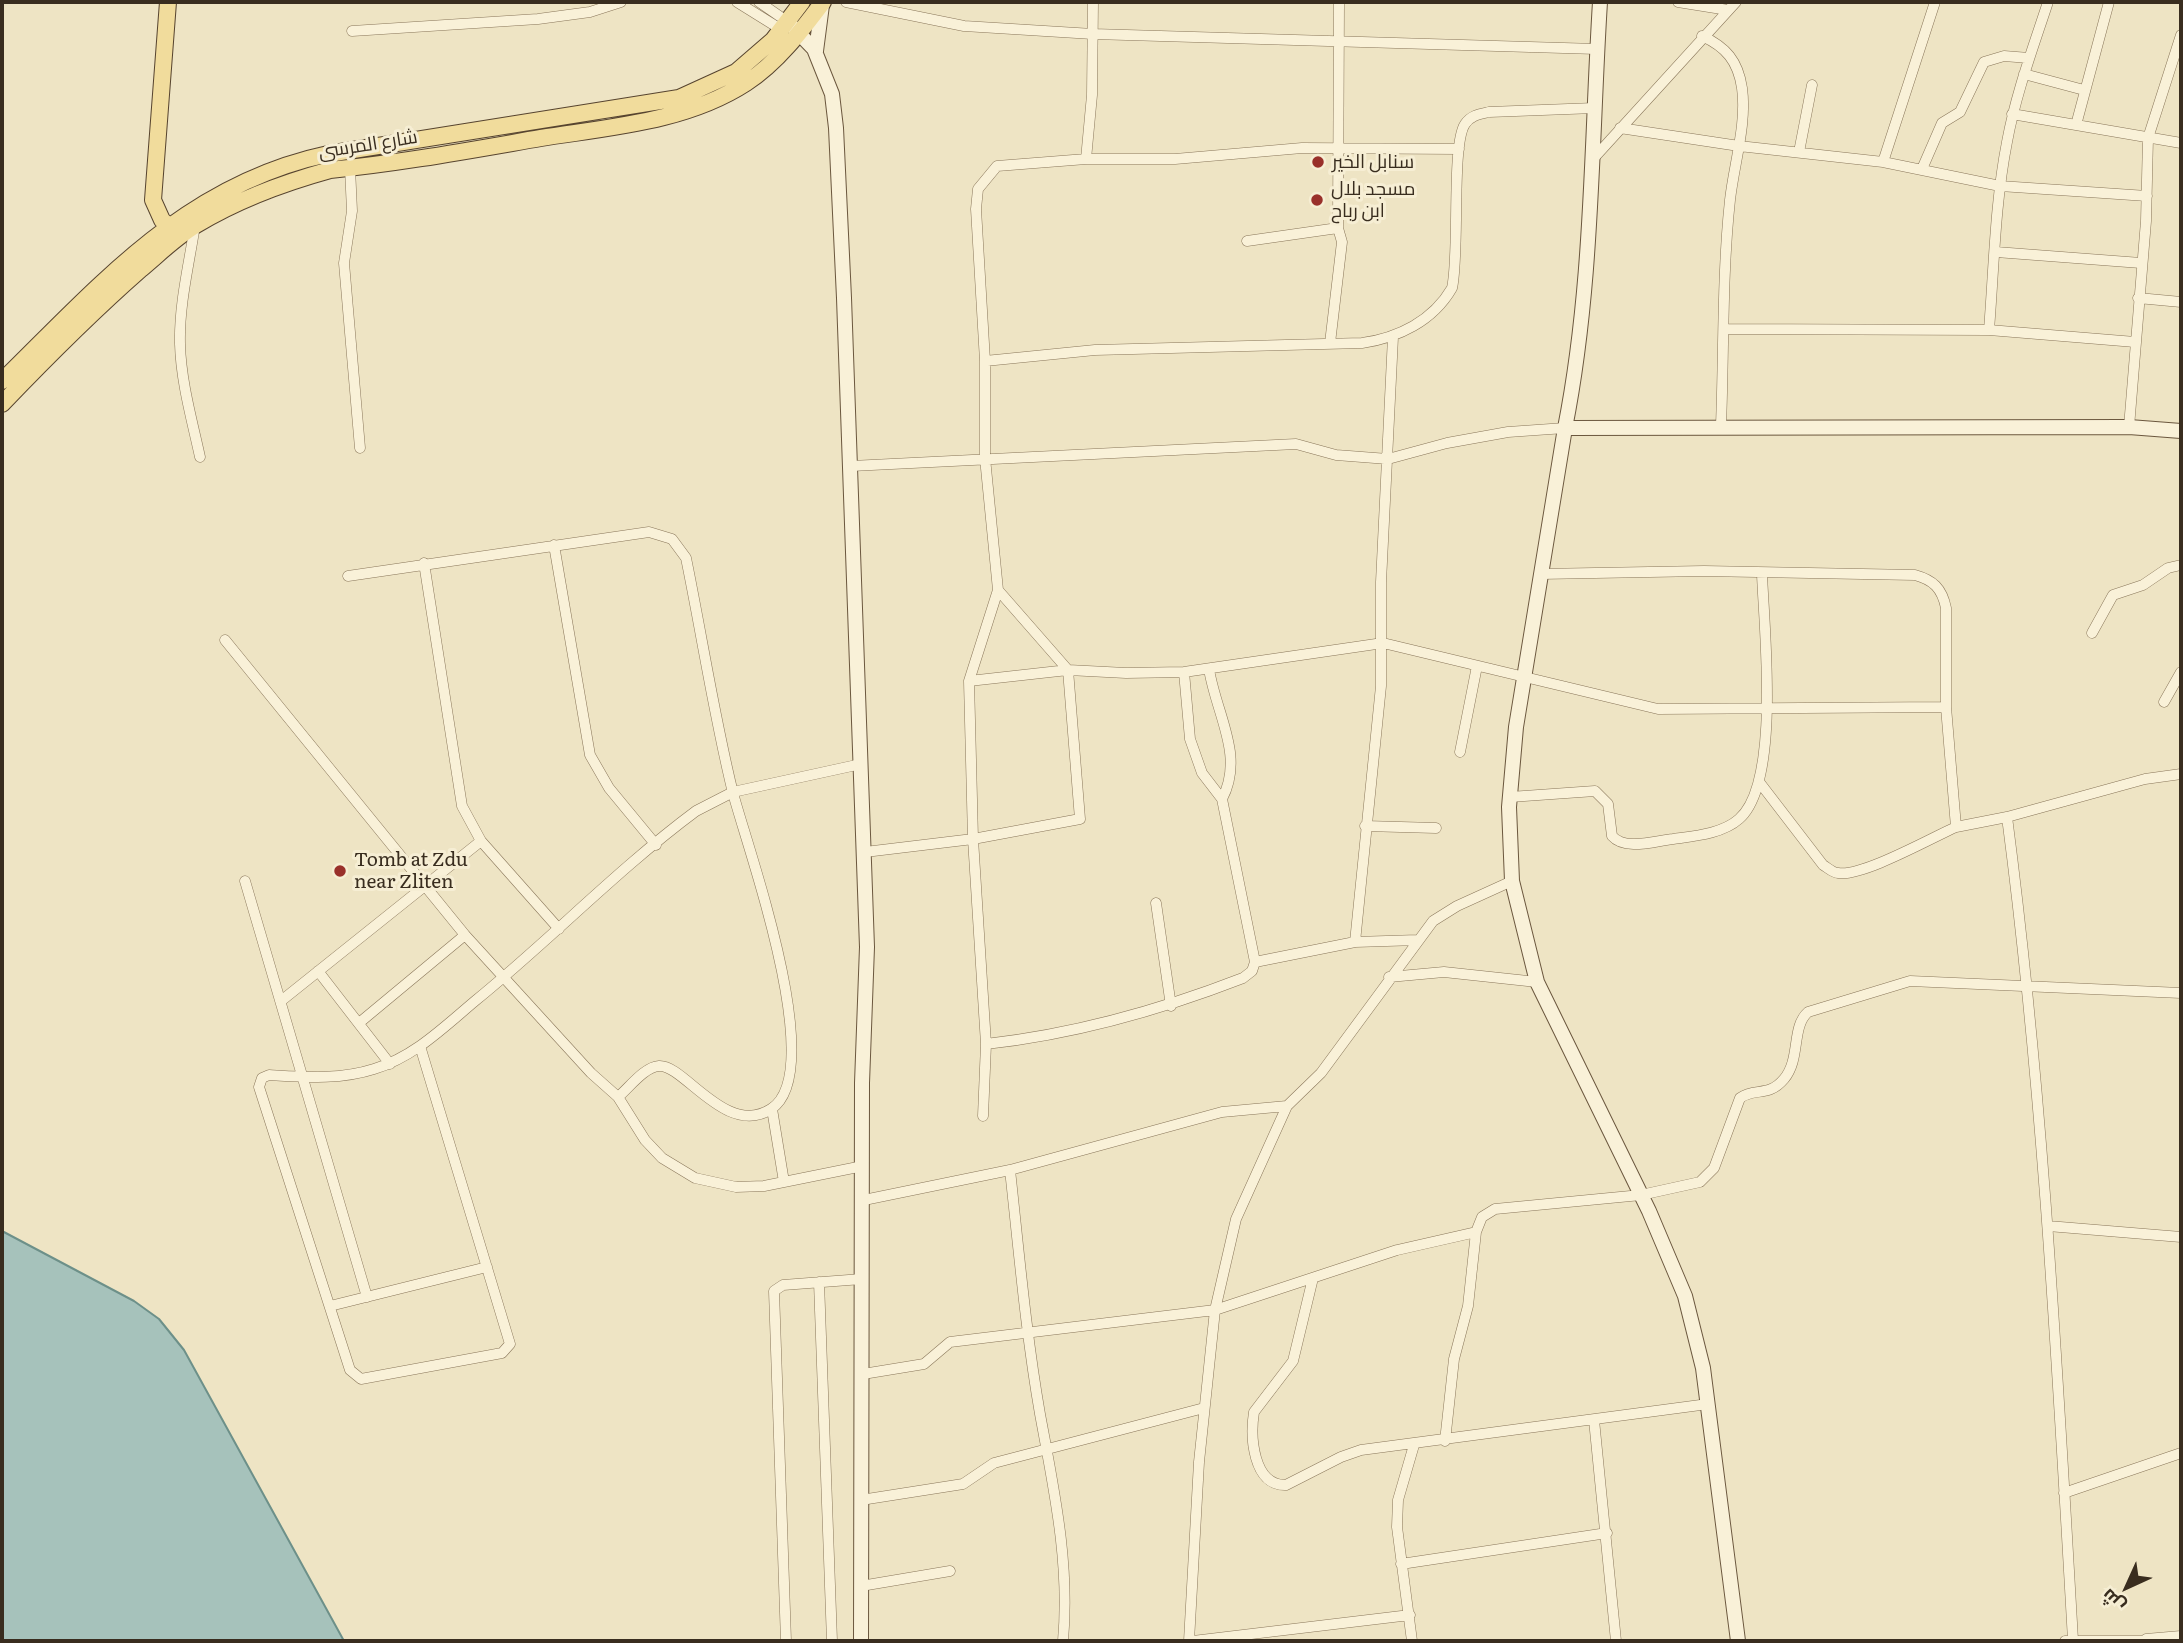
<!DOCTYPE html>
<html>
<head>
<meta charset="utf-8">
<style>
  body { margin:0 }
  #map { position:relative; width:2183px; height:1643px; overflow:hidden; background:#eee4c4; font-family:Literata,Cairo,serif }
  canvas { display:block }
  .frame { position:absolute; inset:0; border:4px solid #392d1f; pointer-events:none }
  .north { position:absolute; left:2092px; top:1552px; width:70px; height:70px; -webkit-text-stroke:5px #f6eed4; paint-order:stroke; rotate:225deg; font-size:19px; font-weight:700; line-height:28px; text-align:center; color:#392d1f }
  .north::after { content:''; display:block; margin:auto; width:24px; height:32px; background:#392d1f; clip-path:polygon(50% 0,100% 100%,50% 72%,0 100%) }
</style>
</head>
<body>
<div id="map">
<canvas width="2183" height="1643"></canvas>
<div class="frame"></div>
<div class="north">ش</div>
</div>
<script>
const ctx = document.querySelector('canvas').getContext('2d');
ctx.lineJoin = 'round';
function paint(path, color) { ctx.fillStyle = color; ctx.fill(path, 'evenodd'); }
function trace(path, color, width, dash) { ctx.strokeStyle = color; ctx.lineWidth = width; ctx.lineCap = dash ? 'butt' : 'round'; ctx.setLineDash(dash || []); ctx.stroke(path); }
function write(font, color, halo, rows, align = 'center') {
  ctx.font = font + ' Literata,Cairo,serif'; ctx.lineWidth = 6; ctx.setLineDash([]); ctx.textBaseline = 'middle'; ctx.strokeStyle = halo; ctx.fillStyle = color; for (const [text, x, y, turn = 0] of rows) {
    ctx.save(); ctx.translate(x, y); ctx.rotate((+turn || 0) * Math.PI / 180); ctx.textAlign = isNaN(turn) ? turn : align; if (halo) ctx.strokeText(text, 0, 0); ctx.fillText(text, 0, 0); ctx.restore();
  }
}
const water = new Path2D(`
  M2,1231L134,1301L159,1319L184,1350L344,1641H2Z`);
const street = new Path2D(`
  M737,2L782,30
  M759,2L788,22
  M846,2L964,26L1093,34L1597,49
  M1678,2L1728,10
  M352,31L538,19L590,12L621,2
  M1702,36C1726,47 1738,61 1742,88C1747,124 1734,164 1730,200C1722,274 1724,351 1721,425
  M2024,74L2084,90
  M1595,108L1489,112C1480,114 1471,115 1465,124C1451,145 1460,253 1452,288C1433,321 1398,338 1362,343L1095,350L985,361V458L998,590L969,681L1068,670L1126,673L1184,672L1383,643L1658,709L1946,707
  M2012,114L2181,143
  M2076,125L2109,2
  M1620,128L1739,146L1883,162L2000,186L2147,196
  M1799,152L1812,85
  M1086,159L1092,95L1093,2
  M1593,159L1736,2
  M1883,162L1935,2
  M350,168L352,211L344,263L360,448
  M1922,169L1942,123L1960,112L1984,62L2004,56L2029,58
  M195,225C189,265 179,304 180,344C181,382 192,420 200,457
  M1247,241L1338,228
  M1996,252L2141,263
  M2138,298L2181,302
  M1725,329L1989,330L2135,342
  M1989,330C1994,267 1995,203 2007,142C2016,93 2033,48 2048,2
  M1393,337L1381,582V686L1355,942L1418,940
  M1330,343L1342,242L1338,228L1339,2
  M985,361L976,209L978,189L997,166L1086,159H1175L1302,148L1459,149
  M2129,427L2146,221L2148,138L2181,35
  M851,466L1296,444L1336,455L1388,459L1447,443L1508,432L1565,428
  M554,545L590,755L609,788L656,845
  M424,563L462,806L481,841L559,929
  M1540,574L1704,571L1915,575C1933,580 1942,588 1946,608V707L1956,827L2007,817L2145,779L2181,774
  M348,576L649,532L672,539L686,558C702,636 714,716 733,793C747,847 829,1072 771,1109C726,1138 684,1064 659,1066C644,1067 629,1088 618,1097
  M2092,633L2113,595L2143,585L2168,568L2181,565
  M225,640L465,935L591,1073L618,1097L645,1140L662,1158L695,1178L736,1187L764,1186L863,1166
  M1209,669C1216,714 1245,756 1222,799
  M969,681L973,839L986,1044L983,1116
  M2164,702L2181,672
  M1460,752L1477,666
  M1760,783L1823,865C1828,868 1833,873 1838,873C1862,877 1931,838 1956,827
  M1510,797L1595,791L1608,804L1612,836C1625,851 1655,841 1673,839C1694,836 1722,834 1739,819C1781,783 1764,629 1762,574
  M2007,817C2043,1092 2057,1364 2073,1640
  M1365,826L1436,828
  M865,852L973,839L1080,819L1068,670L998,590
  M245,881L367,1297
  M1156,903L1171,1006
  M1255,962L1355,942
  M318,971L390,1064
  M1389,977L1444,972L1537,982
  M281,1001L481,841
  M359,1023L465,935
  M986,1044C1076,1034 1158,1011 1243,978L1252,971L1255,962L1222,799L1202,773L1190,739L1184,672
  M420,1046L510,1344L502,1353L361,1379L350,1370L259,1087L262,1078L269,1075C305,1077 340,1080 374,1069C414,1057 444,1027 475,1001C550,940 618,869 696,811L733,792L861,764
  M772,1109L784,1182
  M1010,1170C1019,1252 1026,1334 1040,1414C1054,1490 1070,1563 1063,1641
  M864,1200L1010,1170L1222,1112L1287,1106L1321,1073L1433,921L1457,906L1512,881
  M2048,1226L2181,1237
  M1313,1278L1293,1361L1254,1412C1250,1437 1253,1486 1286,1485L1341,1457L1361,1450L1708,1404
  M819,1282L832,1641
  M330,1306L487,1267
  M863,1374L924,1364L950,1342L1215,1310L1397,1250L1476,1232
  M1594,1420L1616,1641
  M1445,1441L1454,1359L1468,1306L1476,1232L1482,1217L1495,1209L1641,1195L1700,1182L1714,1168L1740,1098C1755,1087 1768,1098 1784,1079C1801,1059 1791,1027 1808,1012L1910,981L2181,993
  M2064,1493L2181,1453
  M861,1500L963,1484L994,1463L1204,1408
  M1401,1564L1607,1533
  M861,1586L950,1571
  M2146,1639L2181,1636
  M786,1641L774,1291L783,1285L862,1279
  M1189,1641L1199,1462L1215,1310L1236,1219L1287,1106
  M1193,1641L1410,1615
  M1412,1641L1397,1527L1398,1500L1414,1445
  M2065,1641H2146`);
const secondary = new Path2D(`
  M788,22L814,49L832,94L836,128L844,298L867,947L862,1083L861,1641
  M816,51L822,5
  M1565,428C1593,286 1591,145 1600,2
  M1738,1641L1703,1368L1685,1296L1649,1211L1537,982L1512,881L1509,807L1516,727L1565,428L2129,427L2181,431`);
const primary = new Path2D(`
  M168,2L153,200L162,220L175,232
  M2,381C101,284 186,184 328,154L679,98L736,72L773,40L802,2
  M2,404C47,357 92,312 141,269C159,254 176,237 196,225C237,200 283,183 330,170C401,163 471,150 541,138C610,127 686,122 746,83C777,63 802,30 823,2`);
const markers = [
  [1318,162,7,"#99302a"],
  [1317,200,7,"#99302a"],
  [340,871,7,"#99302a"]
];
const streetNames = [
  ["شارع المرسى",368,145,-9]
];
const poiNames = [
  ["سنابل الخير",1332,162],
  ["مسجد بلال",1331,189],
  ["ابن رباح",1331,211],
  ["Tomb at Zdu",354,860],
  ["near Zliten",354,882]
];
paint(water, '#a6c2bb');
trace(water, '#6d9089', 2);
trace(street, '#89765a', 11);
trace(secondary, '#6b573e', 16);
trace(primary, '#57442f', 18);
trace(street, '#f9f1d8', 10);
trace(secondary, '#f9f1d8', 14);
trace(primary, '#f1dc9c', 16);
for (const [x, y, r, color] of markers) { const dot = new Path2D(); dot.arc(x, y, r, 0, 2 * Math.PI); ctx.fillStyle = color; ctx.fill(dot); trace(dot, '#f6eed4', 2.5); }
write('19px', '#392d1f', '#f6eed4', streetNames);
write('19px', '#392d1f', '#f6eed4', poiNames, 'left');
</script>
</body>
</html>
